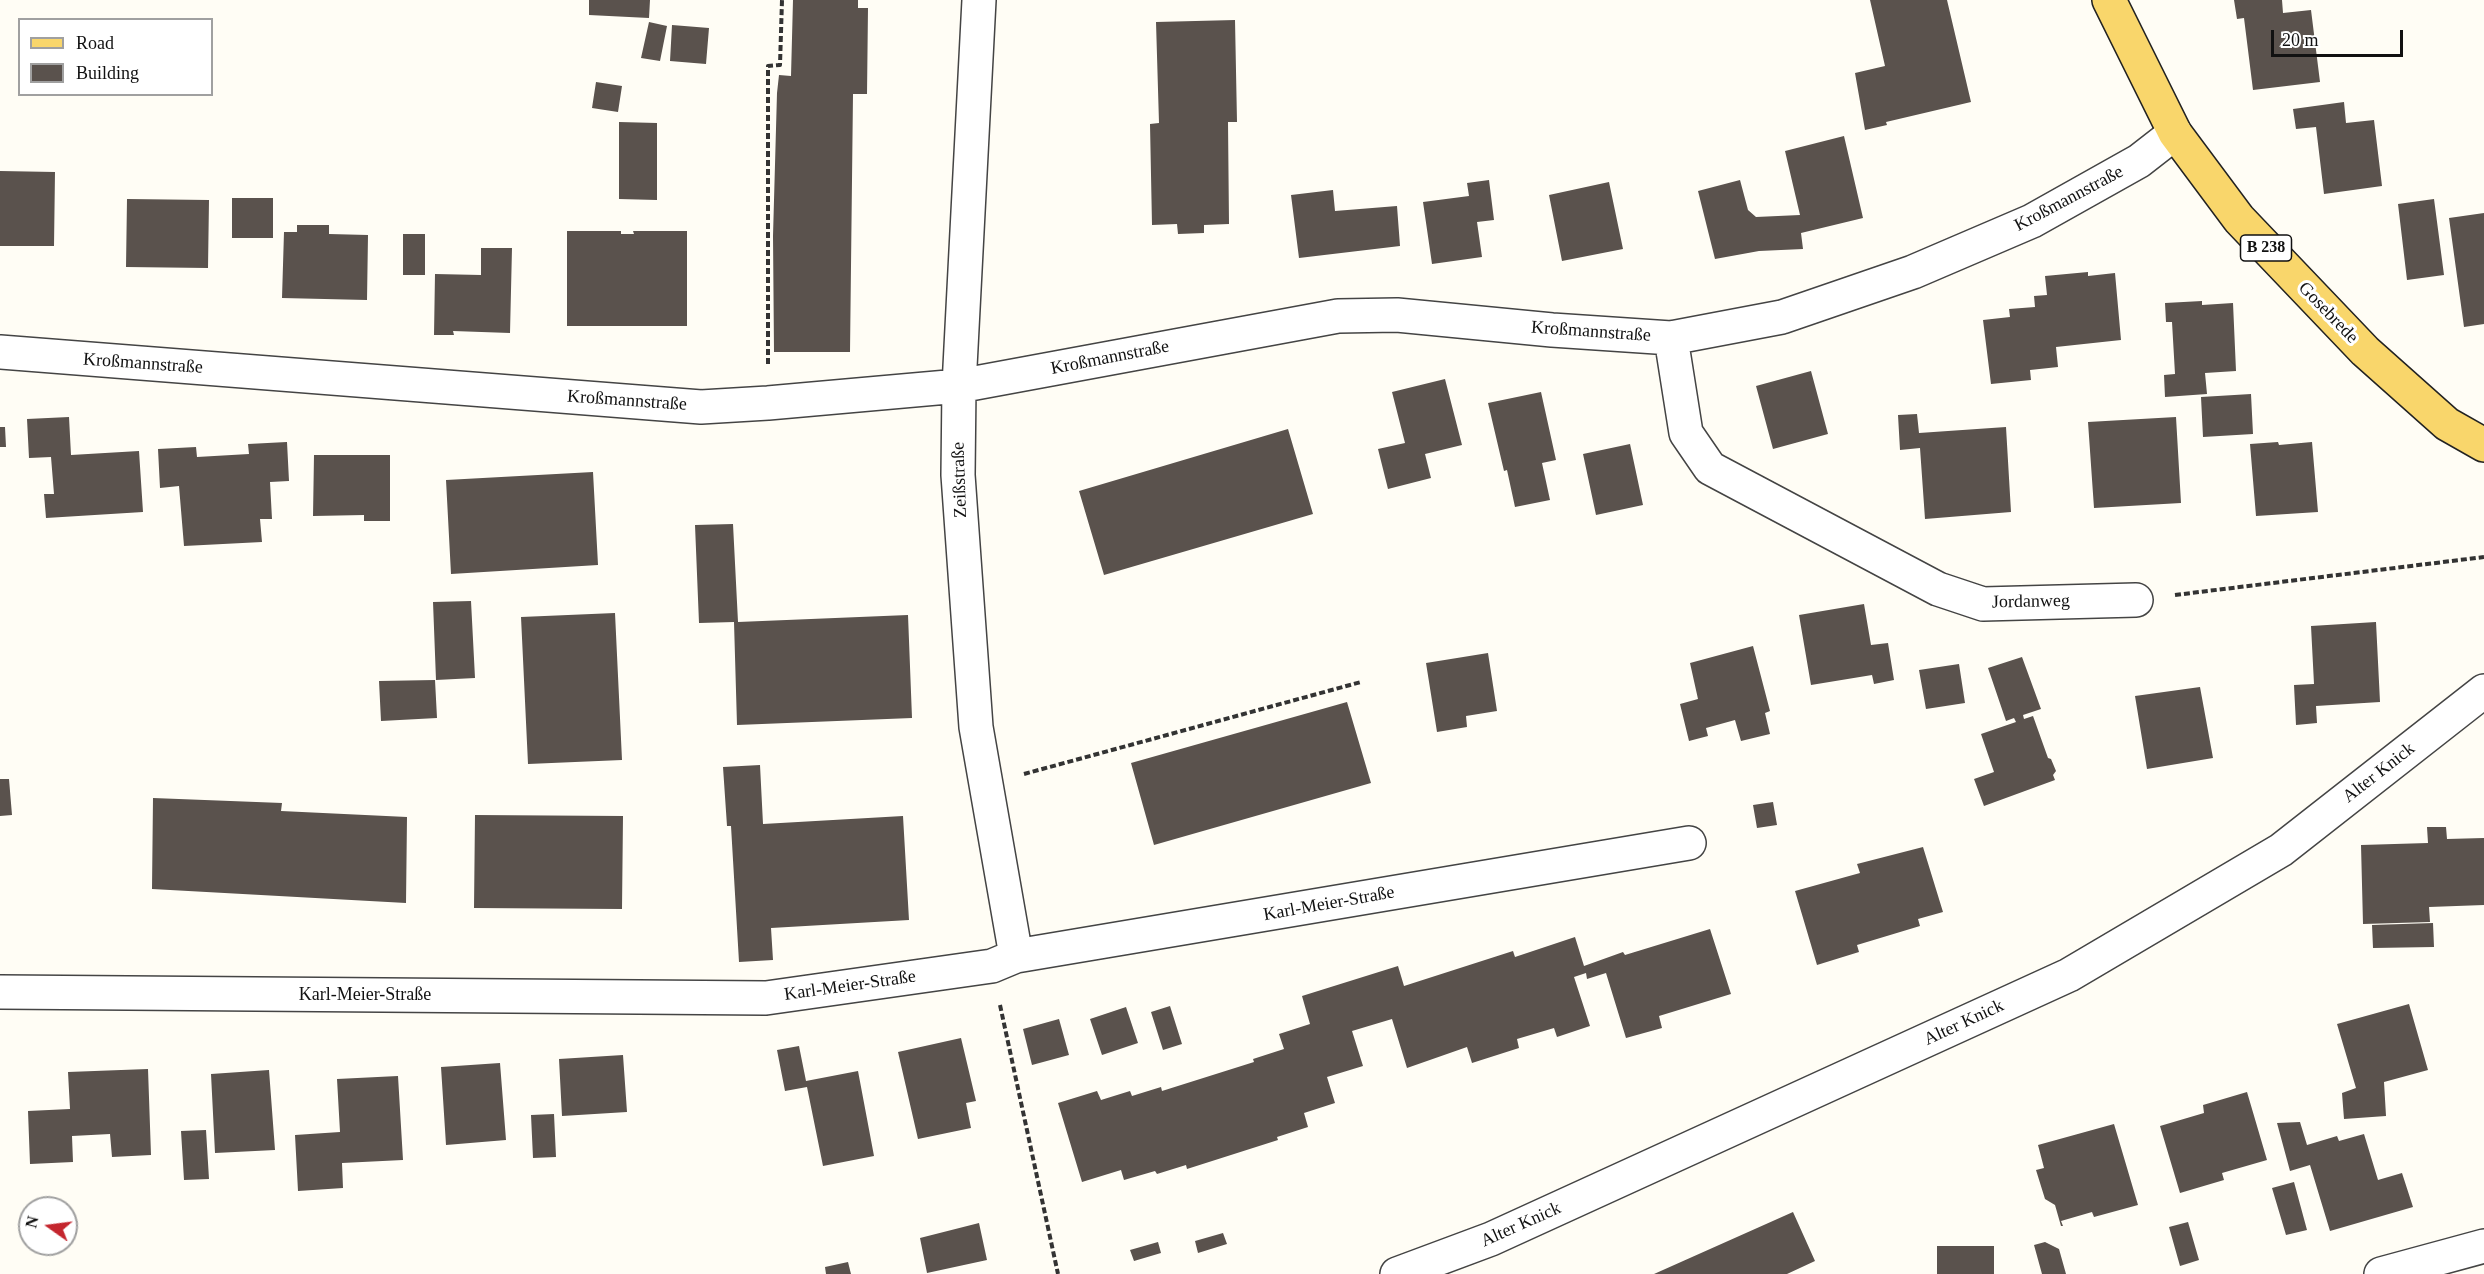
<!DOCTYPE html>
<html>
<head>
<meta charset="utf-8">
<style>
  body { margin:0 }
  #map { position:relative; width:2484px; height:1274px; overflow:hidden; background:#fffdf5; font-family:Georgia,serif }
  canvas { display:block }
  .legend { position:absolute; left:18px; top:18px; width:195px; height:78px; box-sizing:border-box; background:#fff; border:2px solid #a0a0a0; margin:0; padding:8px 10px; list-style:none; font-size:18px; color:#111 }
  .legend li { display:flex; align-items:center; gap:12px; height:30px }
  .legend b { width:30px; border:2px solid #a0a0a0 }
  .north { position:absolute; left:18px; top:1196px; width:60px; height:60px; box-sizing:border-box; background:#fff; border:2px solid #a0a0a0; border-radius:50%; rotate:284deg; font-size:16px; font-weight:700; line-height:24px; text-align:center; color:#111 }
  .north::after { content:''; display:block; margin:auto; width:21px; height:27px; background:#c4262e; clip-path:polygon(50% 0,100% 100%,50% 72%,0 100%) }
  .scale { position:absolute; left:2271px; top:30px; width:132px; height:27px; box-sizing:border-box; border:3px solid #111; border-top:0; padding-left:8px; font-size:18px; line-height:21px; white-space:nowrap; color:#111; -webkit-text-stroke:4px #fff; paint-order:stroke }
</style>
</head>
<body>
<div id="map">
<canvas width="2484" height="1274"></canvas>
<ul class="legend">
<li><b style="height:8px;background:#f9d66b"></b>Road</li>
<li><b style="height:16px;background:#5a524d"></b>Building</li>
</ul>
<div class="north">N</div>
<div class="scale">20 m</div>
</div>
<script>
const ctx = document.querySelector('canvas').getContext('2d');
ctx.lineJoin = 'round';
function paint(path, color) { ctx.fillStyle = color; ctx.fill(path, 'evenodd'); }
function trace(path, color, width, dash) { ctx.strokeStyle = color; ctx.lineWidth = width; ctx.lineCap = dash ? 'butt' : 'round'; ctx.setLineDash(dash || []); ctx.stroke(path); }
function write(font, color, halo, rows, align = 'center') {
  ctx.font = font + ' Georgia,serif'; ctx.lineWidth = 6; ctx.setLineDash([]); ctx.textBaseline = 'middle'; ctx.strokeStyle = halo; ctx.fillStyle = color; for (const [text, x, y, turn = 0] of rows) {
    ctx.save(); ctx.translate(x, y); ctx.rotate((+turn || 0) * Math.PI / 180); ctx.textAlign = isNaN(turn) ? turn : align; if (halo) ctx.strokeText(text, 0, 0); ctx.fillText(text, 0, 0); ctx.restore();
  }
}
const building = new Path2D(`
  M589,0H650L649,18L589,15Z
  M793,0H858V8H868L867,94H853L850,352H774L773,236L777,93L779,75L791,76Z
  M1870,0H1947L1971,102L1886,122L1887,125L1865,130L1855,73L1885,66Z
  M2234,0H2282L2283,13L2311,10L2320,82L2253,90L2244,18L2237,19Z
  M1235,20L1237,122H1228L1229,224L1204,225V233L1178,234L1177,224L1152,225L1150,124L1159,123L1156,22Z
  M649,22L667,26L660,61L641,58Z
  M672,25L709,28L706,64L670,61Z
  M596,82L622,86L618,112L592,108Z
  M2344,102L2346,123L2374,120L2382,186L2324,194L2316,127L2296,129L2293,109Z
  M619,122L657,123V200L619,199Z
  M1844,136L1863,218L1801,233L1803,249L1759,251L1715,259L1698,191L1740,180L1748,210L1756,217L1800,215L1785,151Z
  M0,171L55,172L54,246H0Z
  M1489,180L1494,220L1477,222L1482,257L1432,264L1423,202L1469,196L1467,183Z
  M1609,182L1623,249L1562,261L1549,195Z
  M1333,190L1335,211L1397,206L1400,246L1299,258L1291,195Z
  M232,198H273V238H232Z
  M127,199L209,200L208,268L126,267Z
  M2434,199L2444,275L2407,280L2398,204Z
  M2484,213V324L2464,327L2449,218Z
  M297,225H329V234L368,235L367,300L282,298L284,232H297Z
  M567,231H621V234H634L633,231H687V326H567Z
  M403,234H425V275H403Z
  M481,248H512L510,333L453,331L454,335H434L435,274L481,275Z
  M2088,272V276L2115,273L2121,340L2056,347L2058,367L2030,370L2031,380L1991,384L1983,320L2010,317L2009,309L2035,307L2034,296L2047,295L2045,276Z
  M2202,301V305L2233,303L2236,371L2205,373L2207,394L2165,397L2164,375L2175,374L2172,322H2166L2165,303Z
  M1811,371L1828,434L1773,449L1756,386Z
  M1445,379L1462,445L1425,454L1431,478L1388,489L1378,449L1405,443L1392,392Z
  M1541,392L1556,460L1542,463L1550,500L1515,507L1507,470L1504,471L1488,403Z
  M2251,394L2253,434L2203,437L2201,397Z
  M1917,414L1919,433L2006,427L2011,512L1925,519L1920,448L1900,450L1898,415Z
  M69,417L71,455L139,451L143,512L46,518L44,494H54L51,457L29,458L27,419Z
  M2176,417L2181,503L2094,508L2088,422Z
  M0,427H5L6,447H0Z
  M1288,429L1313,514L1104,575L1079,491Z
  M287,442L289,481L270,482L272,519H260L262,542L184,546L179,486L160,488L158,449L196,447L197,457L249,454L248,444Z
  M2278,442L2279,445L2312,442L2318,512L2256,516L2250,444Z
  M1630,444L1643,505L1596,515L1583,454Z
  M314,455H390V521H364V515L313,516Z
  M593,472L598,565L451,574L446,480Z
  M733,524L738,622L908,615L912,718L737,725L734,622L699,623L695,525Z
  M471,601L475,678L436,680L433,602Z
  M1864,604L1871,645L1888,643L1894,680L1874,684L1872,675L1811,685L1799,615Z
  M615,613L622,760L528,764L521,617Z
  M2376,622L2380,702L2316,706L2317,723L2296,725L2294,685L2314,684L2311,626Z
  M1753,646L1770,711L1765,713L1770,734L1741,741L1735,720L1706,728L1708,736L1689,741L1680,704L1698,699L1690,663Z
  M1488,653L1497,711L1466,716L1467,727L1437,732L1426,663Z
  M2022,657L2041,709L2023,715L2024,719L2033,716L2048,758L2051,759L2056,771L2053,775L2055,780L1984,806L1974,779L1994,772L1981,734L2016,722L2014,718L2006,721L1988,668Z
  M1959,664L1965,703L1926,709L1919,670Z
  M435,680L437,718L381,721L379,681Z
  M2200,687L2213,758L2147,769L2135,696Z
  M1347,702L1371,783L1154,845L1131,763Z
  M760,765L763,824L903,816L909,920L771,928L773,960L739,962L731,826H727L723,767Z
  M0,779H9L12,815L0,816Z
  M153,798L282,803L281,811L407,817L406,903L152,889Z
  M1773,802L1777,825L1757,828L1753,805Z
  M475,815L623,816L622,909L474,908Z
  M2427,827H2446L2447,839L2484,838V905L2429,907L2430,922L2363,924L2361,845L2428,843Z
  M1923,847L1943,912L1918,919L1920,926L1857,945L1859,952L1817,965L1795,891L1860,873L1857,864Z
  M2433,923L2434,947L2373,948L2372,925Z
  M1710,929L1731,994L1659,1016L1662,1028L1626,1038L1606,973L1587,979L1586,973L1574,977L1590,1026L1557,1037L1554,1028L1517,1039L1519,1048L1472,1063L1467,1047L1407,1068L1392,1019L1352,1031L1363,1066L1327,1077L1335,1103L1304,1113L1308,1127L1277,1137L1278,1140L1187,1169L1186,1165L1157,1174L1155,1171L1124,1180L1121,1170L1082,1182L1058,1103L1097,1091L1101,1100L1130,1091L1132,1096L1161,1087L1162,1091L1254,1062L1253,1059L1284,1049L1279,1034L1310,1024L1302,996L1398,966L1404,986L1513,951L1515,957L1575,937L1584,966L1623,952L1625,955Z
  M2409,1004L2428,1070L2384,1082L2386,1116L2344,1119L2342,1093L2356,1088L2337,1024Z
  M1170,1006L1182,1044L1163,1050L1151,1012Z
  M1126,1007L1138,1043L1102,1055L1090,1019Z
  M1059,1019L1069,1055L1032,1065L1023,1029Z
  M961,1038L976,1101L966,1103L971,1128L918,1139L898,1052Z
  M799,1046L806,1081L858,1071L874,1156L823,1166L807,1087L785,1091L777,1050Z
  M623,1055L627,1112L562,1116L559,1059Z
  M500,1063L506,1140L446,1145L441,1067Z
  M148,1069L151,1155L112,1157L110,1134L72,1136L73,1162L30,1164L28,1111L70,1109L68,1072Z
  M269,1070L275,1150L215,1153L211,1074Z
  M398,1076L403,1160L342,1163L343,1188L298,1191L295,1135L340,1132L337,1079Z
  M2247,1092L2267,1160L2222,1173L2224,1180L2180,1193L2160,1126L2204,1113L2203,1105Z
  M554,1114L556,1157L533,1158L531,1115Z
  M2300,1122L2307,1145L2337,1136L2339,1141L2364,1134L2378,1180L2402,1173L2413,1207L2330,1231L2310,1165L2290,1171L2277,1123Z
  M2114,1124L2138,1205L2094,1217L2092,1212L2061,1221L2063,1226H2061L2055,1205L2045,1199L2036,1170L2044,1168L2038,1145Z
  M206,1130L209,1179L184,1180L181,1131Z
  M2294,1182L2307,1230L2286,1235L2272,1188Z
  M1793,1212L1815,1261L1787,1274H1654Z
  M2188,1222L2199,1260L2180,1266L2169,1227Z
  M979,1223L987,1260L927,1273L920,1238Z
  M1223,1233L1227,1244L1198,1253L1195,1241Z
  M1158,1242L1161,1253L1134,1261L1130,1250Z
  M2045,1242L2059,1249L2066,1274H2042L2034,1245Z
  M1937,1246H1994V1274H1937Z
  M848,1262L851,1274H826L825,1267Z`);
const path = new Path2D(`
  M768,364V66L780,65L782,0
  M2175,595L2484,557
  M1024,774L1361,682
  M1000,1005L1058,1274`);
const street = new Path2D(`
  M979,0L959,386L958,475L976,727L1016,956
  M1671,338L1686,433L1710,468L1938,589L1983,604L2136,600
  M0,352L701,407L768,403L959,386L1338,316L1397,315L1552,330L1671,338L1782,317L1913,272L2032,221L2139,161L2175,133
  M0,992L766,998L992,966L1016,956L1689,843
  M1397,1274L1491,1239L2069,975L2281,850L2484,691
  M2381,1274L2484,1246`);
const primary = new Path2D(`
  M2109,0L2175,133L2239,219L2365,351L2447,424L2484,445`);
const shields = [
  [2266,248,51]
];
const shieldNames = [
  ["B 238",2266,248]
];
const streetNames = [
  ["Kroßmannstraße",2069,199,-28],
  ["Gosebrede",2328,313,46],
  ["Kroßmannstraße",1591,332,4],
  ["Kroßmannstraße",1110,358,-11],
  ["Kroßmannstraße",143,364,4],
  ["Kroßmannstraße",627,401,4],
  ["Zeißstraße",960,480,-92],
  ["Jordanweg",2031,602,-1],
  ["Alter Knick",2379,773,-38],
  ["Karl-Meier-Straße",1329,904,-10],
  ["Karl-Meier-Straße",850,986,-8],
  ["Karl-Meier-Straße",365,995],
  ["Alter Knick",1964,1023,-25],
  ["Alter Knick",1521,1225,-24]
];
paint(building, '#5a524d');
trace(street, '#444', 36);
trace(primary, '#222', 36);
trace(path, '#333', 4, [6, 3]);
trace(street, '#fff', 33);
trace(primary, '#f9d66b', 33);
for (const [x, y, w] of shields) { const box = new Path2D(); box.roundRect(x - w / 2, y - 13, w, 26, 4.5); ctx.fillStyle = '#fff'; ctx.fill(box); trace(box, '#111', 1.5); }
write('bold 16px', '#111', null, shieldNames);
write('18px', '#111', '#fff', streetNames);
</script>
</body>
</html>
